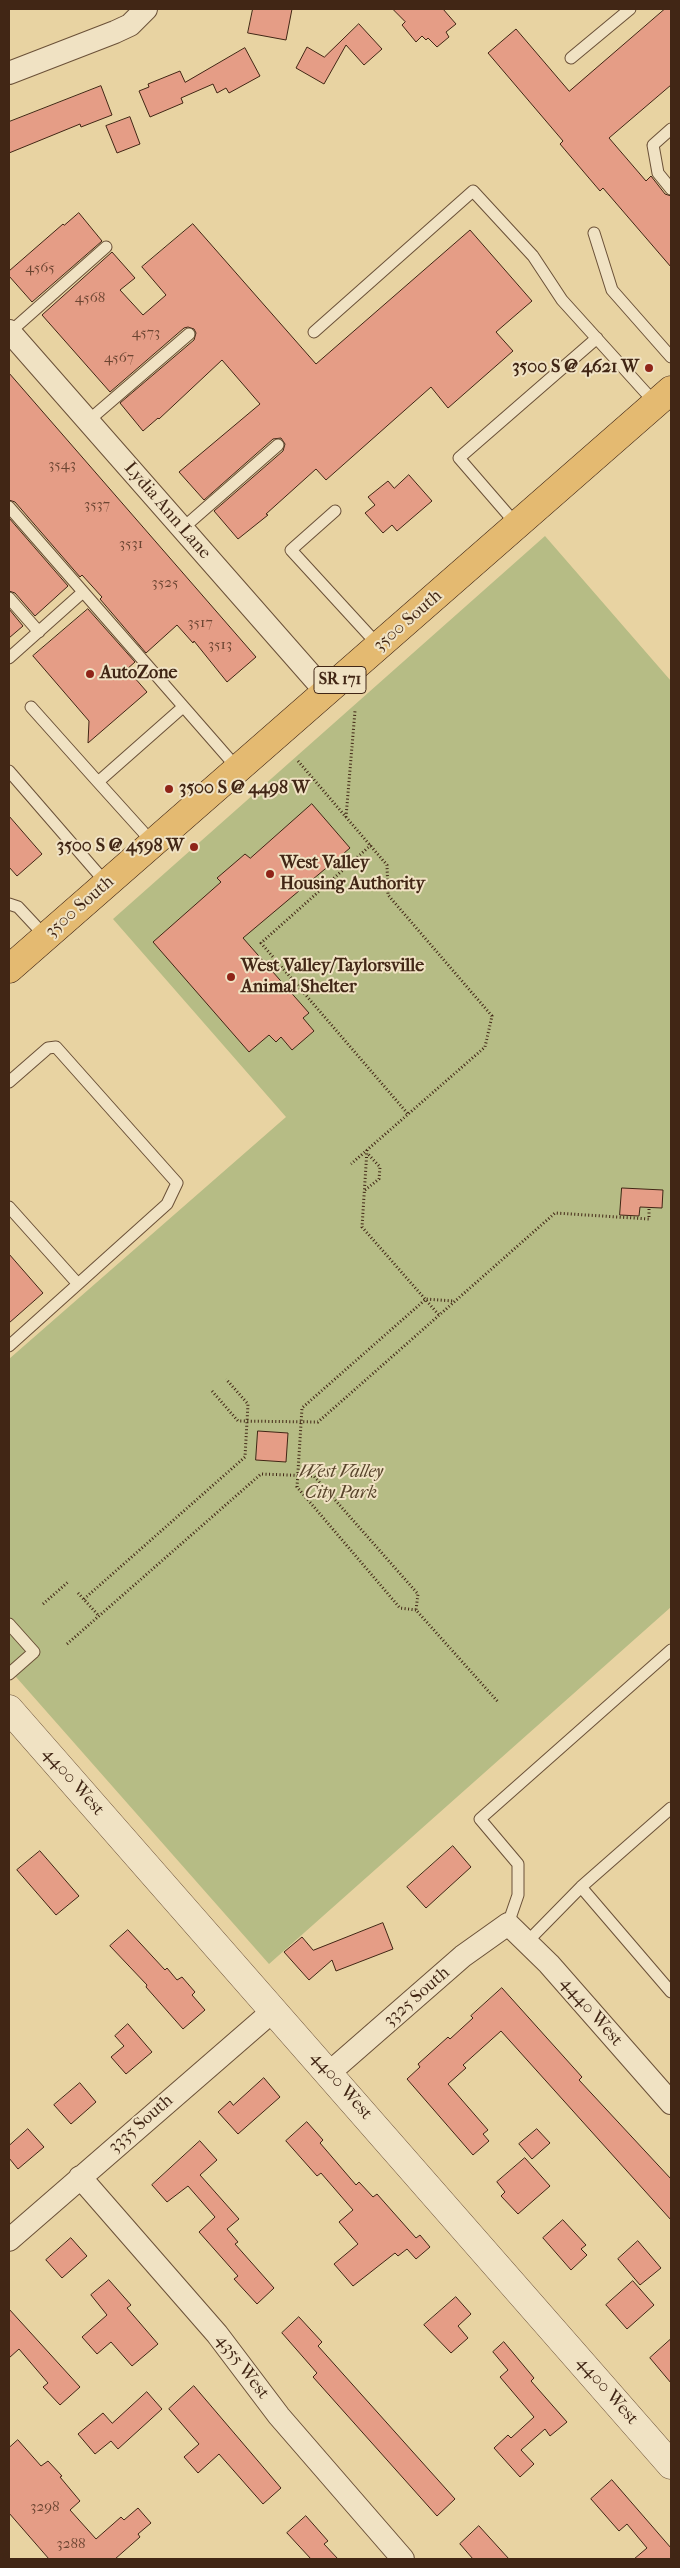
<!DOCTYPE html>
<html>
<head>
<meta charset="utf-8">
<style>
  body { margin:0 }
  #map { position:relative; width:680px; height:2568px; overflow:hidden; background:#e8d3a2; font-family:"IM FELL French Canon",serif }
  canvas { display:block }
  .frame { position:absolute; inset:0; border:10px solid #412615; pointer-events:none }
</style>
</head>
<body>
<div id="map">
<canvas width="680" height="2568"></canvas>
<div class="frame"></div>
</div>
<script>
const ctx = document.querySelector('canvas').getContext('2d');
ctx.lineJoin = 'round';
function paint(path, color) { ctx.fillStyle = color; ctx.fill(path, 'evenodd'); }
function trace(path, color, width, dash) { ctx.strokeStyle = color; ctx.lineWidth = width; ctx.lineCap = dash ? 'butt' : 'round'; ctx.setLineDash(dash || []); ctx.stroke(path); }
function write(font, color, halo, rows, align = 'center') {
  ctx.font = font + ' "IM FELL French Canon",serif'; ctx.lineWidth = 4; ctx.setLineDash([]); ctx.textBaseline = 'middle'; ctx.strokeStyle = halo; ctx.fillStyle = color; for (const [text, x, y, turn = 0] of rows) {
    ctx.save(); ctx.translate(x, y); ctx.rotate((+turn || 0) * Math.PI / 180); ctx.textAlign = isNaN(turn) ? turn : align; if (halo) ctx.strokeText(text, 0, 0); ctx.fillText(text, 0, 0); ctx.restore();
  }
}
const green = new Path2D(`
  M545,536L671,681V1607L269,1964L9,1669V1359L286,1117L113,919Z`);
const building = new Path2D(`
  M253,9H292L286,40L248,33Z
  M393,9H443L456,24L446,32L449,37L437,47L428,38L426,40L422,36L416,42L402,25L405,22Z
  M665,9H671V85L609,138L646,181L651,176L665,194L671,196V267L603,188L600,191L560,144L563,141L488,53L516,29L569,91Z
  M359,24L382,49L364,65L346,45L324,84L296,68L307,47L324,57Z
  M245,48L260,76L229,93L226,88L217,93L213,84L181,98L183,103L150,117L139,91L149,87L148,84L180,71L185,82Z
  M101,86L112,115L81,127L80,124L9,153V122Z
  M130,117L140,144L117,153L106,126Z
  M79,213L102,241L32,302L9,276V271L63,224L64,225Z
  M193,224L316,364L470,230L532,301L496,332L513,351L448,408L431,387L326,480L316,469L266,514L268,515L238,539L214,511L283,451L285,444L281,438L273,439L204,500L179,472L260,404L222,360L159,419L158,418L143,431L120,403L194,340L196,333L194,329L188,327L184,328L110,392L42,315L112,252L135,278L120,290L143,315L166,295L142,267Z
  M9,373L256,657L227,682L194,641L193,643L177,625L146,653L100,599L102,597L82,575L80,577L15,502L9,500Z
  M409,475L432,501L397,531L392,525L383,533L365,513L375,505L368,497L388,481L394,488Z
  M9,518L68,586L35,616L15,593L9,591Z
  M9,609L23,626L9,638Z
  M88,609L135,662L127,669L147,692L88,743L89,721L33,656Z
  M312,804L350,848L243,938L309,1013L303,1018L314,1031L292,1050L281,1037L276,1042L269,1035L249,1052L153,942L221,882L217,878L245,854L250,858Z
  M9,816L42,854L17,876L9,867Z
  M622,1188L663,1190L662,1208L640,1207L639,1216L620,1215Z
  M9,1254L43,1293L9,1323Z
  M258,1431L288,1433L286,1462L256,1460Z
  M453,1846L471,1867L426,1908L407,1887Z
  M40,1851L79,1896L56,1915L17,1870Z
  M383,1923L393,1949L336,1971L332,1960L309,1980L284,1952L302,1937L313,1950Z
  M128,1930L165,1970L167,1968L177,1980L182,1977L195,1992L192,1995L205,2010L183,2029L146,1987L147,1985L110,1946Z
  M502,1988L582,2077L579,2080L671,2179V2220L501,2031L463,2065L466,2068L448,2084L488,2130L483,2134L489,2141L473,2155L407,2079L420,2067L418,2064L448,2037L450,2039L473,2018L471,2016Z
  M128,2024L152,2052L126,2074L111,2057L124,2046L115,2036Z
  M264,2078L280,2097L238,2134L218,2112L230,2101L233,2105Z
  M80,2083L96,2102L71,2124L54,2105Z
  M307,2122L323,2140L320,2143L356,2185L359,2182L373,2197L377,2194L416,2238L420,2235L430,2247L416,2259L407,2249L398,2256L395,2253L353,2286L334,2264L358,2244L339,2222L353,2210L321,2173L317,2176L286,2141Z
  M28,2129L44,2147L18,2169L9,2158V2146Z
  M537,2129L550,2143L532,2159L519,2144Z
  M200,2141L217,2160L200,2175L239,2219L227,2229L238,2242L235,2244L274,2288L257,2304L234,2279L238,2276L199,2232L215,2217L188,2186L167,2202L152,2185Z
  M525,2158L550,2186L518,2214L501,2196L505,2192L497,2182Z
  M563,2220L586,2245L581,2249L587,2255L571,2270L543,2238Z
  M71,2238L87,2256L62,2278L46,2260Z
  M638,2241L661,2268L640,2285L618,2259Z
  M109,2280L131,2305L127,2308L158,2344L132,2366L111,2342L97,2354L82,2337L107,2315L91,2295Z
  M633,2281L654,2305L627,2329L606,2305Z
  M456,2297L471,2314L458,2326L468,2338L451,2353L424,2325Z
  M9,2309L80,2387L60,2405L43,2387L48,2383L19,2349L9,2358Z
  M299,2317L322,2342L318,2346L455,2499L437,2516L313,2377L317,2373L282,2333Z
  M671,2339V2383L650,2358Z
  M504,2342L534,2378L531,2381L567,2422L550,2436L545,2429L521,2450L534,2464L520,2477L494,2448L508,2435L511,2438L534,2417L500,2377L508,2370L493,2352Z
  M194,2386L281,2488L263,2504L219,2454L198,2473L184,2457L199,2444L169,2409Z
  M147,2392L162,2409L118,2449L111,2441L95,2454L78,2434L103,2413L112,2423Z
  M18,2440L41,2466L48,2461L62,2476L60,2477L80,2501L70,2510L96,2539L121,2517L124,2520L138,2508L151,2523L138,2534L140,2537L115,2559H49L9,2513V2448Z
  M612,2480L671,2548V2559H634L647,2548L627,2524L619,2531L591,2499Z
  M306,2516L328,2541L324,2544L338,2559H311L287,2533Z
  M479,2526L509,2559H473L460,2544Z`);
const path = new Path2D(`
  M298,761L387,865L388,895L492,1016L485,1047L351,1164
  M346,817L355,711
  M371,845L261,943L408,1114
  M367,1150L362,1227L439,1315
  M365,1190L379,1179L380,1167L368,1154
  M212,1391L238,1421L318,1422L555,1213L649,1219V1208
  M78,1593L99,1616
  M84,1599L245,1457L248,1404L226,1379
  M43,1604L68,1582
  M416,1610L400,1608L297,1487L302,1408L426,1299L453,1301
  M67,1644L261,1474L314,1476L418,1594L416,1610L499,1703`);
const service = new Path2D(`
  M571,58L630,9
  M671,129L653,145L658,173L671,189
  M594,233L612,290L671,357
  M10,332L106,247
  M314,332L473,191L533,256L562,300L656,404
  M88,421L189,334
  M9,507L238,769
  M335,511L291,550L379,646
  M517,525L459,458L597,338
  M183,528L278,445
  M9,598L39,632
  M9,658L83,592
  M31,707L98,782L183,707
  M9,771L107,884
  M98,782L153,843
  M9,904L18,907L46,937
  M9,1082L48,1048L56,1047L177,1183L167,1204L9,1346
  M9,1207L78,1284
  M9,1624L34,1652L9,1674
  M581,1887L671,1992
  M508,1924L518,1895V1864L480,1819L671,1650
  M527,1942L581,1887L671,1808`);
const minor = new Path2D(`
  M9,73L115,32L130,25L146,9
  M9,331L326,692
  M329,2073L463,1956L508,1924L549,1964L671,2103
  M80,2177L217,2334L279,2416L403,2559
  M9,2240L274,2010`);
const tertiary = new Path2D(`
  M9,1709L671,2465`);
const primary = new Path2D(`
  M9,969L671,390`);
const markers = [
  [649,368,5,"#8f2418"],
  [90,674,5,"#8f2418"],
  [169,789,5,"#8f2418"],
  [194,847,5,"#8f2418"],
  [270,874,5,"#8f2418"],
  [231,977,5,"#8f2418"]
];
const numberNames = [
  ["4565",40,268],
  ["4568",90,298],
  ["4573",146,333],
  ["4567",119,358],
  ["3543",62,465],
  ["3537",97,505],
  ["3531",131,544],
  ["3525",165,583],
  ["3517",200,623],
  ["3513",220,645],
  ["3298",45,2507],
  ["3288",71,2544]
];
const shields = [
  [340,680,52]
];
const shieldNames = [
  ["SR 171",340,680]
];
const poiNames = [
  ["3500 S @ 4621 W",639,368,"right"],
  ["AutoZone",100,674],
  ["3500 S @ 4498 W",179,789],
  ["3500 S @ 4598 W",184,847,"right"],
  ["West Valley",280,864],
  ["Housing Authority",280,885],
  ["West Valley/Taylorsville",241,967],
  ["Animal Shelter",241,988]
];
const streetNames = [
  ["Lydia Ann Lane",167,511,49],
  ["3500 South",408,621,-41],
  ["3500 South",80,907,-41],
  ["4400 West",73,1782,49],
  ["3325 South",417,1997,-41],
  ["4440 West",591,2012,49],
  ["4400 West",341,2086,49],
  ["3335 South",141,2124,-41],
  ["4355 West",242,2367,53],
  ["4400 West",607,2391,49]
];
const parkNames = [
  ["West Valley",341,1473],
  ["City Park",341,1494]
];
paint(green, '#b6bc85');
paint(building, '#e59d86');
trace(building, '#412615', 1);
trace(service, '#6b5138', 13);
trace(minor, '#6b5138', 24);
trace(tertiary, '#6b5138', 29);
trace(primary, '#412615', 29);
trace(path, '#412615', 3, [1, 2.5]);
trace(service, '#f0e2c3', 11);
trace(minor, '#f0e2c3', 22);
trace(tertiary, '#f0e2c3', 28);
trace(primary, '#e4ba71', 28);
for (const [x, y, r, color] of markers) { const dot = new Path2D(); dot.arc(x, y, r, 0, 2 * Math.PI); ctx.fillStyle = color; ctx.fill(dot); trace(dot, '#f0e2c3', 2); }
write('15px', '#6a4431', null, numberNames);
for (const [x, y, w] of shields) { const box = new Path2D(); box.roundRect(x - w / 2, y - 13.5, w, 27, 4); ctx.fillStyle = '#f0e2c3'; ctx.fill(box); trace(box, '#412615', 1); }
write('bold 16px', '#412615', null, shieldNames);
write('bold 18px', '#412615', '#f0e2c3', poiNames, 'left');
write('18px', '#412615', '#f0e2c3', streetNames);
write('italic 18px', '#58442b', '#f0e2c3', parkNames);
</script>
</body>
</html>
